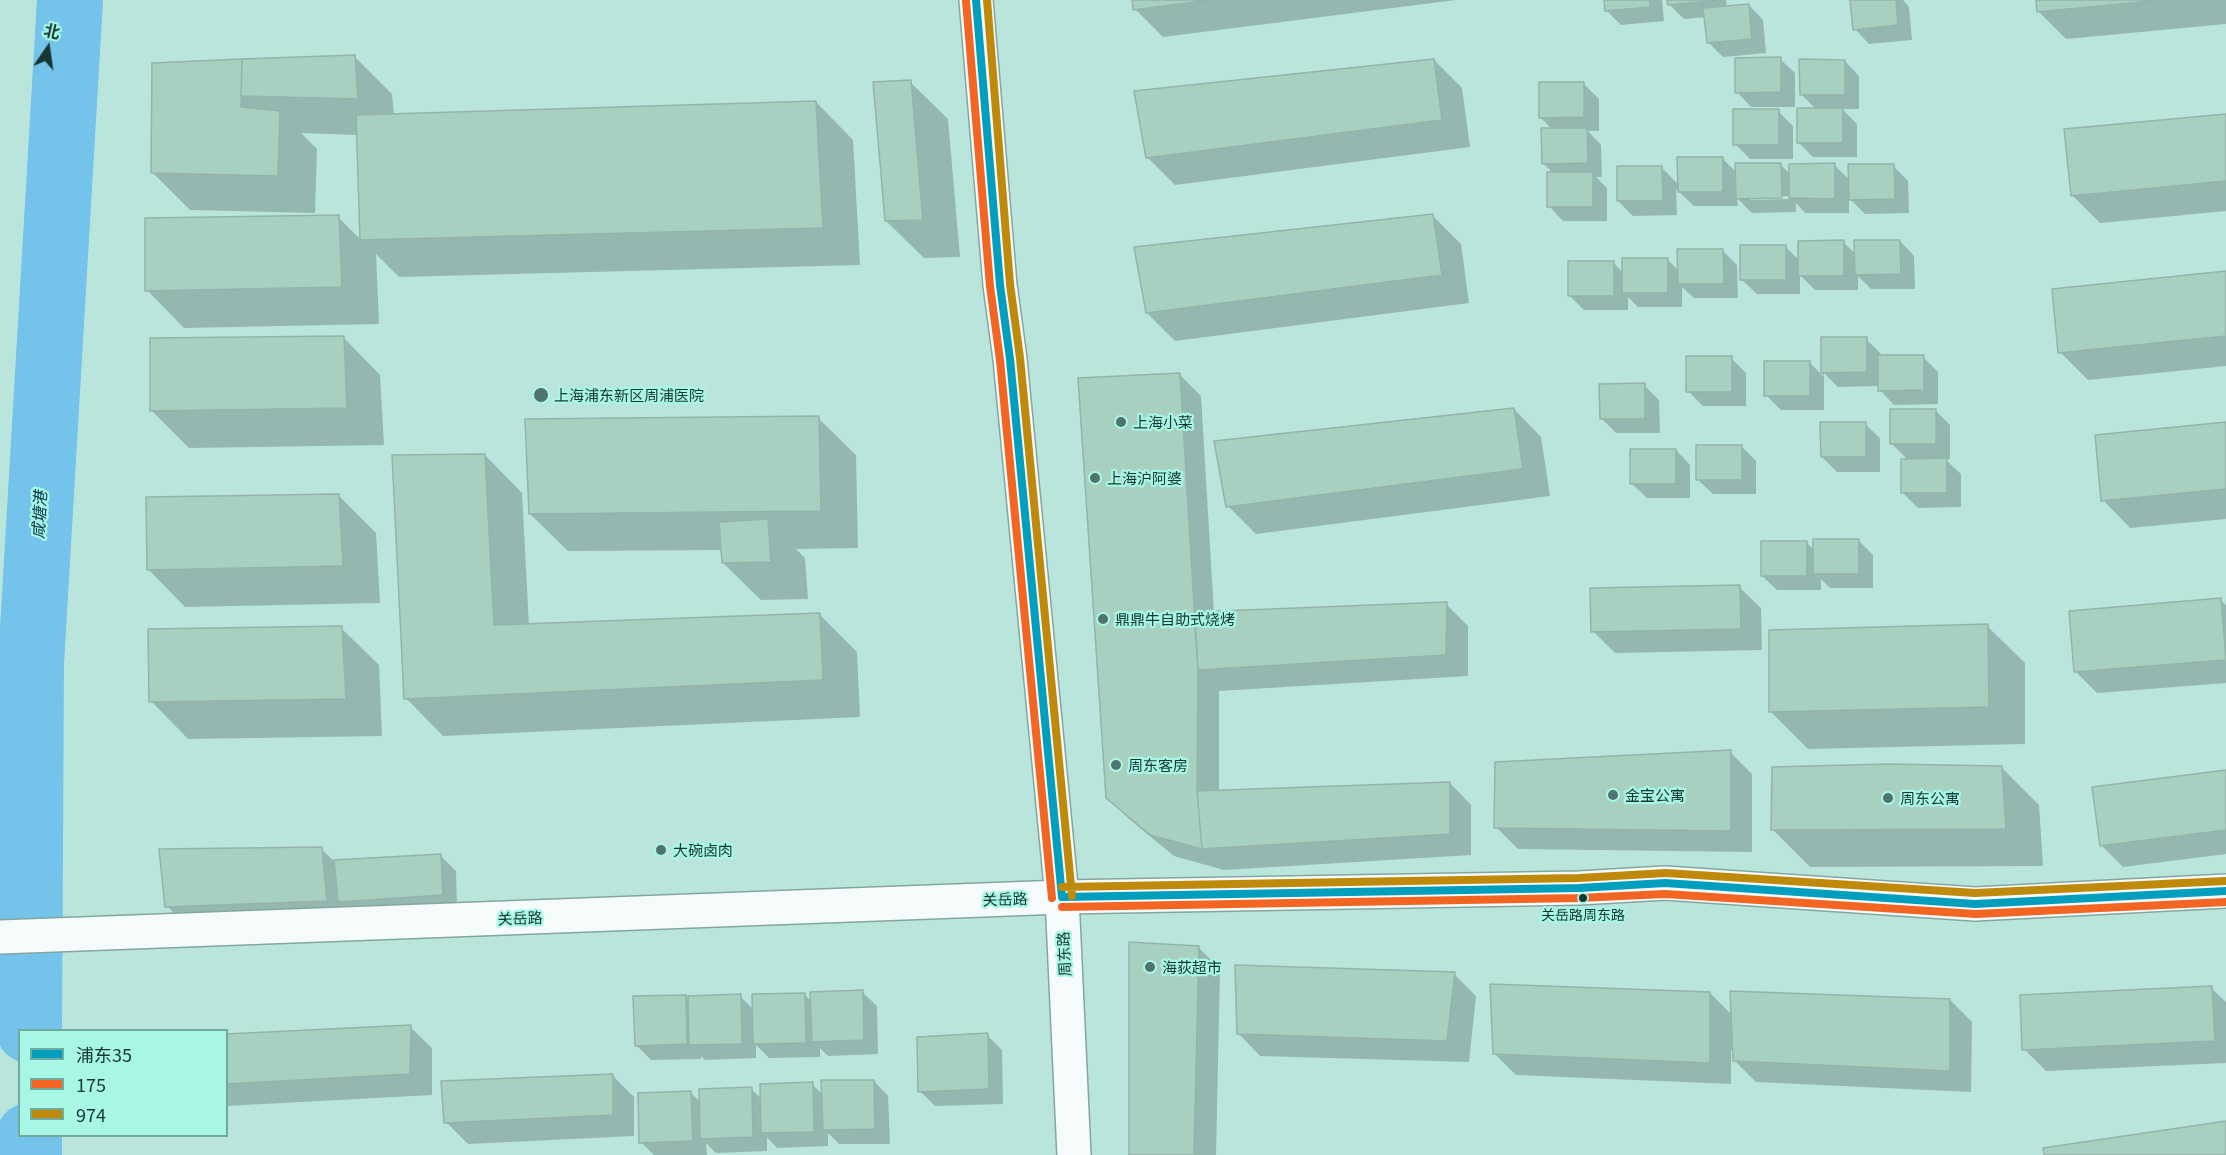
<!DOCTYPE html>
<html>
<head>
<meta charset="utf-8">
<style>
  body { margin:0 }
  #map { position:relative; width:2226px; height:1155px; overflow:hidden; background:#bae5dc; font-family:Georgia,"Noto Sans SC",serif }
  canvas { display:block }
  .legend { position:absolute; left:18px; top:1029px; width:210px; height:108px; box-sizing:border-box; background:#a8f7e6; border:2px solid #6eaa9e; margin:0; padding:8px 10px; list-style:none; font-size:18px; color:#163731 }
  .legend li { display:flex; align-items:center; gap:12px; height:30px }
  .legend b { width:30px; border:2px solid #6eaa9e }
  .north { position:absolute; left:18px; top:18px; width:60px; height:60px; -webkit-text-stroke:4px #a8f7e6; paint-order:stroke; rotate:13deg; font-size:16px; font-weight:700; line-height:24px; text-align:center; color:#163731 }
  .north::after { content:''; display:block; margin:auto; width:21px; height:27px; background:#163731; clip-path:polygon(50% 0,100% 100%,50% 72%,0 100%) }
</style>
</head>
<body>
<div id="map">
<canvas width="2226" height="1155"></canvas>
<ul class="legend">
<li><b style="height:8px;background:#029ebe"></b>浦东35</li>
<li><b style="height:8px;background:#f26522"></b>175</li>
<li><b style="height:8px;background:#bf8a0c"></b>974</li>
</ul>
<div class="north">北</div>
</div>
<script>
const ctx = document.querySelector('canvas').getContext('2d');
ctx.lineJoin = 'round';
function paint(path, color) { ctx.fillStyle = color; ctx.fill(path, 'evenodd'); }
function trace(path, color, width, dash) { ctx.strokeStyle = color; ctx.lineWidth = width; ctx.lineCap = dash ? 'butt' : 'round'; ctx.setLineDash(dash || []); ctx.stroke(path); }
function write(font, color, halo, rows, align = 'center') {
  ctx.font = font + ' Georgia,"Noto Sans SC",serif'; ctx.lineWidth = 4.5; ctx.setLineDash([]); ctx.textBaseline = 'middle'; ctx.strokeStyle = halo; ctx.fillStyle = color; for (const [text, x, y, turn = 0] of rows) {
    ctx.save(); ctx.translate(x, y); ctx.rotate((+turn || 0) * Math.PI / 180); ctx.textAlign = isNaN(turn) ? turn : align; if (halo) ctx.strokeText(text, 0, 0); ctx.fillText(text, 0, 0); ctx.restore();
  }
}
const shadow = new Path2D(`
  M1133,0H1456L1163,37L1135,9Z
  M1605,0H1662L1664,21L1621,25L1606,10Z
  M1669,0H1726L1727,8L1749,5L1763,20L1766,53L1723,57L1708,42L1706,17L1684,19L1669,4Z
  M1852,0H1903L1909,7L1912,40L1869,44L1855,29Z
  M2037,0H2226V24L2066,39L2038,11Z
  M355,57L392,94L394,115L816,102L853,140L860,265L399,277L376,254L379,324L184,328L147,290L338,217L361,240L358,135L301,133L317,149L315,213L190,210L152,172L153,64Z
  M1780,59L1795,73V107H1751L1737,92Z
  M1434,60L1462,88L1470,147L1175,185L1147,157Z
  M1845,61L1859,76V109H1842L1857,124V157H1813L1799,143L1816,109L1801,94Z
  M910,82L948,119L960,257L924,258L886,221Z
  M1584,84L1599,99V131H1588L1601,145L1602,177H1596L1607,188V221H1563L1549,206L1554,174L1543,163L1553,130L1540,117Z
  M1778,111L1793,126V159H1750L1735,144Z
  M2226,115V211L2100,223L2072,195Z
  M1722,158L1737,173L1781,165L1790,174L1834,165L1850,180L1893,166L1908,181L1909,213L1865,214L1849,198V213H1805L1796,203V212L1752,213L1737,198L1738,206H1694L1676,189L1677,215L1633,216L1618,201L1662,168L1679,185ZM1789,196V199L1750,200V197Z
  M1433,216L1461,244L1469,303L1175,341L1147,313Z
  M1900,241L1914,256L1915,289H1871L1858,276V290H1815L1800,275V294H1757L1742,280L1785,246L1800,261L1843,242L1856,254Z
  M1722,250L1737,265L1738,298H1694L1682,287V307H1638L1628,297V310H1584L1570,296L1613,262L1623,273L1667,259L1679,271Z
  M2226,272V366L2088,380L2060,352Z
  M343,337L380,375L384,445L189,448L152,411Z
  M1823,339H1866L1881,354V357H1923L1938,372V404L1894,405L1880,390V386L1838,387L1824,373V410H1781L1766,395L1809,362L1823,376Z
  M1731,358L1746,373V406H1703L1688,391Z
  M1179,374L1201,396L1214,613L1446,604L1468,626V676L1219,691V792L1450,783L1471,805V855L1224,870L1174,856L1129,819L1107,797Z
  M1644,385L1659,400L1660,433H1616L1601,418Z
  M1514,409L1541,437L1550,496L1256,534L1228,506Z
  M1935,410L1950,425V459H1945L1961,474V507L1918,508L1903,493L1908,460L1892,444Z
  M818,418L856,455L858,548L796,549L805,558L808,599L761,600L723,563L722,550L568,551L530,514Z
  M2226,423V519L2130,528L2103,500Z
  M1865,424L1880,438V472H1837L1822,457Z
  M1741,446L1756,461V494H1713L1698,480Z
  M1676,450L1690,465V498H1647L1632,484Z
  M485,455L522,493L529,626L820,615L857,652L860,717L443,736L406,698Z
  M339,496L376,533L380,603L185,607L148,569Z
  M1858,540L1873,555V588H1830L1821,579V590H1777L1762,576L1806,542L1815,551Z
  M1739,587L1761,608L1762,650L1615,653L1593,631Z
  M2220,600L2226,605V683L2097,693L2075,671Z
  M1987,626L2025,663V744L1808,749L1770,711Z
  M341,628L379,665L382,736L188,739L151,701Z
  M1730,752L1752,774V852L1518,849L1496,827Z
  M2001,767L2039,805L2043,866L1810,867L1773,830Z
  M2226,771V854L2123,867L2101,845Z
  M321,849L334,861L441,856L456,871L457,909L189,928L167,906Z
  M1198,947L1220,969L1216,1155H1130Z
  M1454,974L1476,996L1469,1062L1260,1056L1239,1034Z
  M2211,988L2226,1002V1063L2046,1071L2024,1049Z
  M862,992L877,1006L878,1054L828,1056L820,1048V1057L769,1058L756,1045V1058L705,1060L701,1056V1059L651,1060L636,1045L686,996L689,1000L740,996L753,1009L804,994L812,1002Z
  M1710,993L1733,1016L1950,1000L1972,1022L1971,1092L1756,1082L1734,1060V1050H1731V1084L1516,1075L1494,1053Z
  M410,1027L432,1048V1095L226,1106V1036Z
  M987,1035L1002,1050L1003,1104L935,1106L920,1091Z
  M612,1075L634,1097V1136L468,1144L446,1122Z
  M874,1081L888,1096L890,1144H839L828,1133V1146L777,1148L767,1137V1151L716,1153L706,1143L707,1155H654L641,1142L691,1093L701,1103L751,1089L762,1099L812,1084L823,1095Z`);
const river = new Path2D(`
  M29,1030L31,663L70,0
  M29,1155V1136`);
const building = new Path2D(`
  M1132,0H1212L1133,10Z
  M1604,0H1650V7L1605,11Z
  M1667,0H1714V1L1668,5Z
  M1850,0H1896L1898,25L1853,30Z
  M2036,0H2163L2037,12Z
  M1749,4L1752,39L1707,43L1703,8Z
  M355,55L358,99L241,96L242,59Z
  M1781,57V92L1735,93V58Z
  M242,59L241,107L280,111L278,176L151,173L152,63Z
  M1434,59L1442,120L1146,158L1134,91Z
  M1799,59L1845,60V95H1800Z
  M911,80L923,220L885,221L873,82Z
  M1539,82H1584V117L1539,118Z
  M816,101L823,228L360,240L356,115Z
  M1797,108H1843V143H1797Z
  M1733,109H1779V145H1733Z
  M2226,114V181L2071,196L2064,129Z
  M1541,128H1587L1588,163L1542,164Z
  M1677,157H1723V192H1678Z
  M1735,163H1781L1782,198L1736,199Z
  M1835,163V199L1789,198V164Z
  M1848,164H1894L1895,199L1849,200Z
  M1617,166H1662L1663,201H1617Z
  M1547,172H1593V207H1547Z
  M1433,214L1442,275L1146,313L1134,247Z
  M339,215L342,287L145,291V218Z
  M1844,240V276H1798V241Z
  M1854,240H1900L1901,274L1855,275Z
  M1740,245H1786V280H1740Z
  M1677,249H1723L1724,284H1678Z
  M1622,258H1668V293H1622Z
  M1568,261H1614V296H1568Z
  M2226,271V336L2058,353L2052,289Z
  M344,336L347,408L150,411V338Z
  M1821,337H1867V372L1821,373Z
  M1878,355H1924V390L1878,391Z
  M1686,356H1732V392H1686Z
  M1764,361H1810V396H1764Z
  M1180,373L1198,670L1197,791L1202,849L1150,835L1106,798L1078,378Z
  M1645,383V419H1600L1599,384Z
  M1514,408L1523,469L1226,507L1214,441Z
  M1890,409H1936V444H1890Z
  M819,416L821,511L529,514L525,419Z
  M1820,422H1866V457H1821Z
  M2226,422V489L2101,501L2095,435Z
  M1696,445H1742V480H1696Z
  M1630,449H1676V484H1630Z
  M485,454L494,625L820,613L823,680L404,699L392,455Z
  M1947,458V493H1901V459Z
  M339,494L343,566L147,570L146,497Z
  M768,519L771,562L722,563L719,522Z
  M1813,539H1859V574H1813Z
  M1761,541H1807V576H1761Z
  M1740,585L1741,629L1591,632L1590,588Z
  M2221,598L2226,660L2074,672L2069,611Z
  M1447,602L1446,655L1198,670L1194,612Z
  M1988,624L1989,707L1769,712V630Z
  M342,626L346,699L149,702L148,629Z
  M1731,750V831L1494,828L1495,762Z
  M1888,764L2002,766L2006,829L1771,830L1772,767Z
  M2226,770V830L2100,846L2092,787Z
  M1450,782V834L1202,849L1197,791Z
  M322,847L327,901L165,907L159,849Z
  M441,854L443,895L338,902L334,860Z
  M1129,942L1199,946L1194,1155H1129Z
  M1235,965L1455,972L1447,1041L1237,1034Z
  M1490,984L1710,992V1063L1493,1054Z
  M2212,986L2215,1041L2022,1050L2020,995Z
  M863,990L864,1040L812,1042L810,992Z
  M1730,991L1950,999V1071L1733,1061Z
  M805,993L806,1043L753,1044L752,994Z
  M741,994L742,1044L689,1045L688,996Z
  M686,995L687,1044L635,1046L633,996Z
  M411,1025L410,1074L226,1084V1034Z
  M988,1033L989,1089L918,1092L917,1037Z
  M613,1074V1115L444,1123L441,1081Z
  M821,1080H874L875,1129L823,1130Z
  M813,1082L814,1132L761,1133L760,1084Z
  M752,1087L753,1137L700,1139L699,1089Z
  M691,1091L693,1141L639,1143L638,1093Z
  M2226,1121V1155H2044L2043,1148Z`);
const minor = new Path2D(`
  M976,0L1000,285L1010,359L1062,897L1074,1155
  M0,937L1062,897L1579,888L1665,883L1975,904L2226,891`);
const bus1 = new Path2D(`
  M976,0L1000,285L1010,359L1062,897
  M1062,897L1579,888L1665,883L1975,904L2226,891`);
const bus2 = new Path2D(`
  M966,1L990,286L1000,360L1052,898
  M1062,907L1579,898L1665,894L1976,914L2226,902`);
const bus3 = new Path2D(`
  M987,0L1010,284L1020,358L1072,896
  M1062,887L1579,878L1666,873L1975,893L2225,881`);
const markers = [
  [541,395,8,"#4f746d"],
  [1121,422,6,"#4f746d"],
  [1095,478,6,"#4f746d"],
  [1103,619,6,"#4f746d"],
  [1116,765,6,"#4f746d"],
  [1613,795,6,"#4f746d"],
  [1888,798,6,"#4f746d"],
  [661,850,6,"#4f746d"],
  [1583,898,5,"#163731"],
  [1150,967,6,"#4f746d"]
];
const busNames = [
  ["关岳路周东路",1583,915]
];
const poiNames = [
  ["上海浦东新区周浦医院",554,395],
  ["上海小菜",1133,422],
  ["上海沪阿婆",1107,478],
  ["鼎鼎牛自助式烧烤",1115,619],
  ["周东客房",1128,765],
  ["金宝公寓",1625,795],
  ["周东公寓",1900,798],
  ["大碗卤肉",673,850],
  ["海荻超市",1162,967]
];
const streetNames = [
  ["关岳路",1005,899,-2],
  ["关岳路",520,918,-2],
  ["周东路",1064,954,-93]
];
const waterNames = [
  ["咸塘港",39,515,-87]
];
paint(shadow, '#0003');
trace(river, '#74c3ea', 66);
paint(building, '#a8d0c1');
trace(building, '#94b3a9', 1.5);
trace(minor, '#84a6a0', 36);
trace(minor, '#f5fbfa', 33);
trace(bus1, '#029ebe', 8);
trace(bus2, '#f26522', 8);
trace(bus3, '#bf8a0c', 8);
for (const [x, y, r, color] of markers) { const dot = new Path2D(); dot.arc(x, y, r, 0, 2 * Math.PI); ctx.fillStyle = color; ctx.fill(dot); trace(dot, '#a8f7e6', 2); }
write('14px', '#163731', '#a8f7e6', busNames);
write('15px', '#163731', '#a8f7e6', poiNames, 'left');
write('15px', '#163731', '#a8f7e6', streetNames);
write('italic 16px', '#063048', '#a8f7e6', waterNames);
</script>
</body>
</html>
